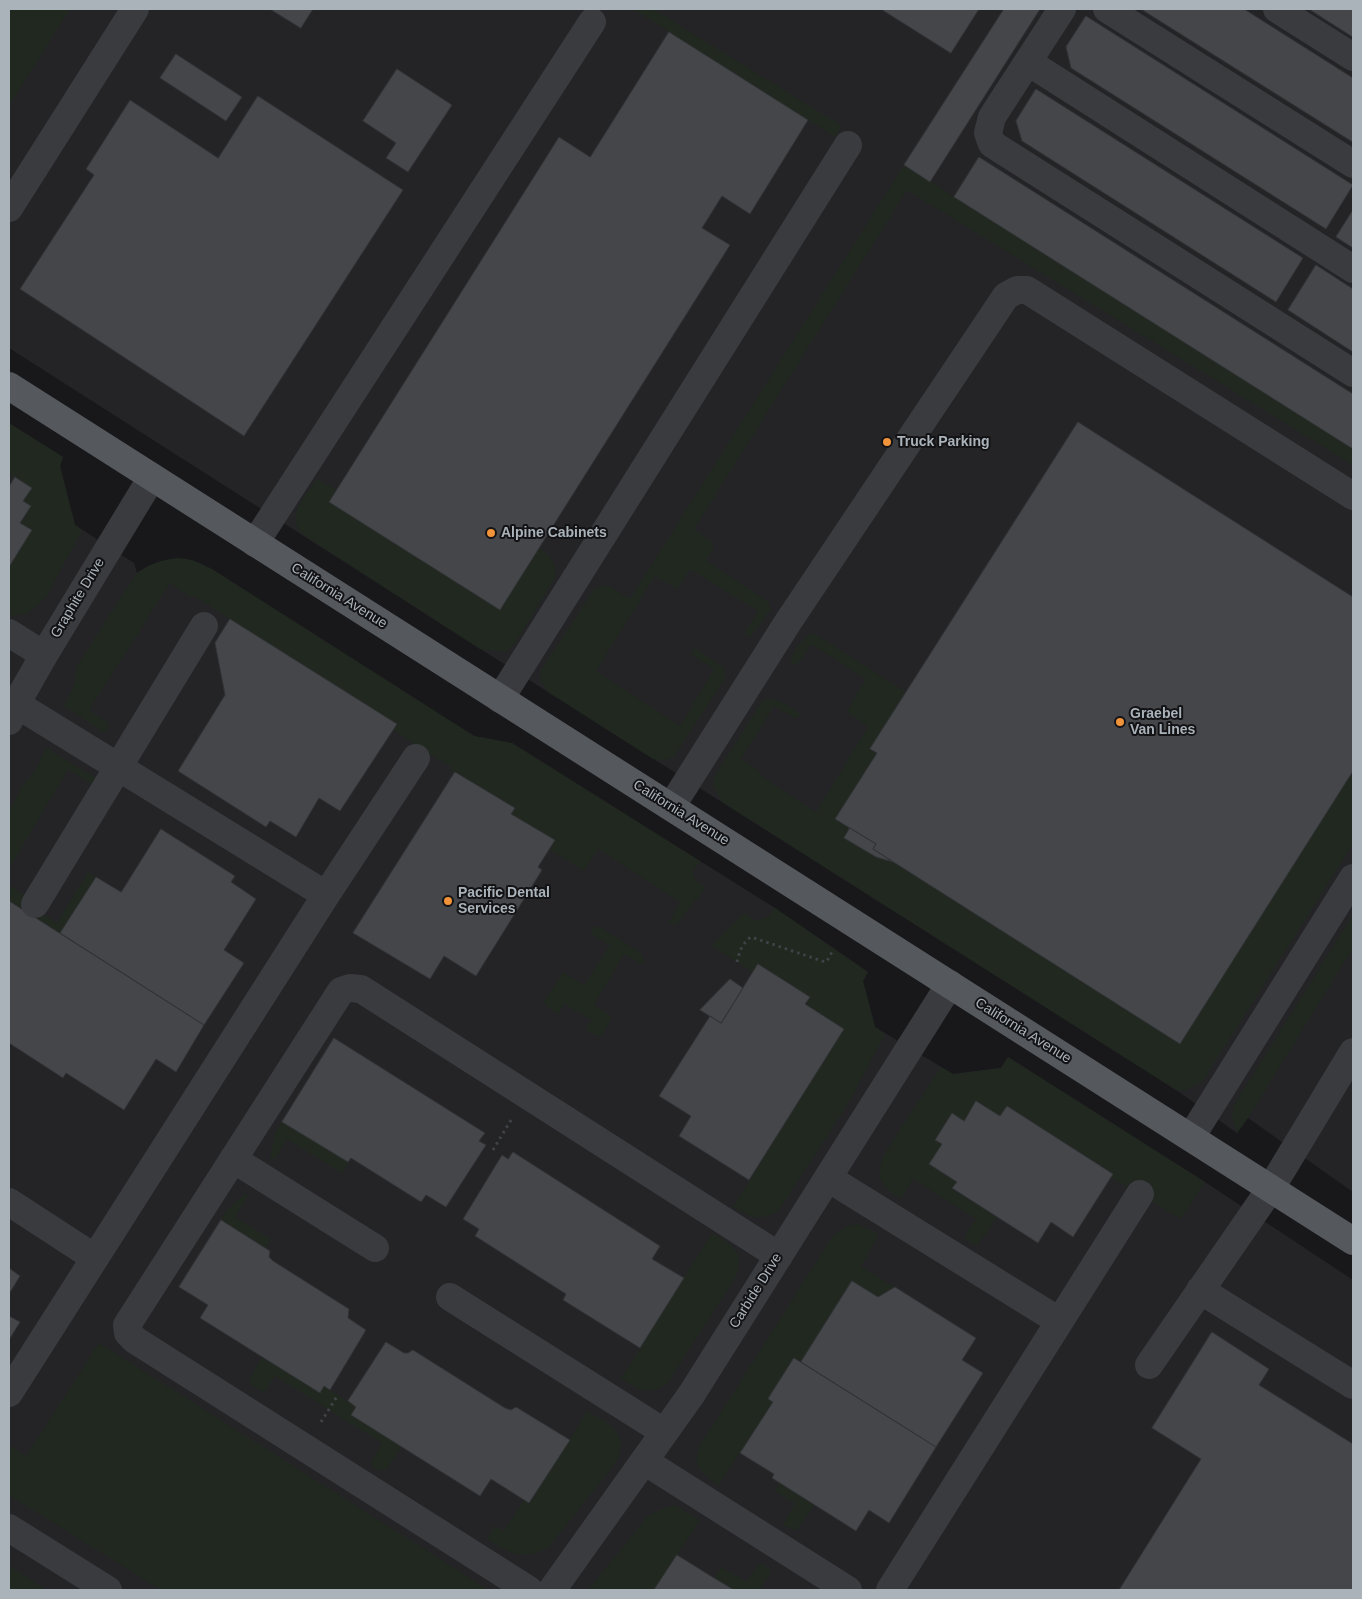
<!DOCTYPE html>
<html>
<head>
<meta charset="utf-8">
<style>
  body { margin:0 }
  #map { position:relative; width:1362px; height:1599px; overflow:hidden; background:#18181a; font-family:Helvetica,sans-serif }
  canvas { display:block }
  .frame { position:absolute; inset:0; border:10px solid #aab2ba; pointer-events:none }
</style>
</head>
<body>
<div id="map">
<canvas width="1362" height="1599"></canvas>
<div class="frame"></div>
</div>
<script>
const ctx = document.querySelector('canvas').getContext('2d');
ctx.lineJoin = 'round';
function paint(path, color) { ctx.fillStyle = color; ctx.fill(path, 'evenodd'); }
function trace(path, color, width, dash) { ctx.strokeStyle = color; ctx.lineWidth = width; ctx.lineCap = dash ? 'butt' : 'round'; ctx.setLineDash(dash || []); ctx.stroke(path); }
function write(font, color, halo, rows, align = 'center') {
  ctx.font = font + ' Helvetica,sans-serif'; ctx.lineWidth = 4; ctx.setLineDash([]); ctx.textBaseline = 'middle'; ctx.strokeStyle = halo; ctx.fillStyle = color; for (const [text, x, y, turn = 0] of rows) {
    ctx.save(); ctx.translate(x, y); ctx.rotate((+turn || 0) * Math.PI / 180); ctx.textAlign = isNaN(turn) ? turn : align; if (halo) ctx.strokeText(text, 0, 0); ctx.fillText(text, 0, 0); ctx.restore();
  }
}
const built = new Path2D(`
  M9,9H1353V1192L1248,1118L1237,1133L1176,1090L548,692L9,348Z
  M9,423L63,457L60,466L75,525L134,563L137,573L148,566L171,559H185L200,563L251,594L474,736L512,743L775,908L868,972L863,981L875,1027L953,1074L1001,1068L1008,1057L1205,1182L1353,1280V1590H9Z`);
const green = new Path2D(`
  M9,9H70L9,106Z
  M633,9H653L842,126L835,137Z
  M904,165L1353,449V465L907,190L694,529L711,541L714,547L706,561L766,600L769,603L770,610L750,638L745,632L758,611L690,569L677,589L655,576L596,671L680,726L714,669L692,655V652L695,648L722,666L725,672L724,680L674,757L665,760L653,759L548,692L540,678L541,670L594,589L603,585L611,587L630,599Z
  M9,423L63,457L60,466L75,525L82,530L47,596L33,609L25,614L13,616L9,614V567L32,530L20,523L30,506L23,501L31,488L9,474Z
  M317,479L336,490L329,502L499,609L539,547C551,556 557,563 555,578L514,645L505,652L480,649L305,536C302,533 298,530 297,526C291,510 309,491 317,479Z
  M179,558L192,560L212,569L474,736L512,743L700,861L693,872L696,881L706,887L677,924H668L680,902L598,849L584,871L549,849L554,840L511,814L515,808L450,769L451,767L393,730L396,724L194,596H189L170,583L89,710L108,723L107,729L104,733L64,706L75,683L76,667L137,573C150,564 163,559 179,558Z
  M813,633L906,692L877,753L850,828L844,838L876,857L893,862L1180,1044L1353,771V844L1202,1082L1185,1091L1176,1090L722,802L713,785L715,776L762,701C776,695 787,706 799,713L800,715L795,718L774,706L741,759L760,772L762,777L816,812L868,727L847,711L866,679L811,644L797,665L791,664C791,652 803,638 813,633Z
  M46,748L96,778L93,784L90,783L68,769L9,869V811L22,786L35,771Z
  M88,872L96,877L60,933L9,901V885L23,894V902L57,923Z
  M775,908L868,972L863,981L875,1027L885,1034L851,1099L779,1210C761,1222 751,1218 733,1207L844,1029L805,1004L810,997L753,972L711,946L744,913L756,921L768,917Z
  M1353,915V948L1248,1118L1237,1133L1232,1117L1234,1105Z
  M594,927H599L640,952L645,961L644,965L624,954L594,1005L610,1015L611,1019L602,1035L598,1036L586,1030L592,1020L564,1004L558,1014L546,1006L544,1002L563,972L584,985L610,945L592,934L591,931Z
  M1008,1057L1205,1182L1181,1219L1111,1177L1113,1173L1007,1106L1000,1116L976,1101L964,1121L952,1114L935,1139L942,1144L957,1182L952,1189L997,1217L977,1246L964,1238L976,1219L913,1179L901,1199C881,1186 875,1180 883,1156L941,1067L953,1074L1001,1068Z
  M282,1122L348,1162L342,1173L287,1139L276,1157L274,1159L270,1157L275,1133Z
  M246,1193L248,1196L235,1217L271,1239L266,1248L221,1220L227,1210Z
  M857,1224L879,1234L861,1267L895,1287L878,1297L852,1282L801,1362L794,1358L769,1399L773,1402L740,1453L718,1485C703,1473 691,1468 699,1447L832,1237L847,1226Z
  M712,1233C734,1245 745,1252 735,1278L669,1381C652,1398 639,1390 621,1379Z
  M99,1343L484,1587L489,1590H161L9,1495V1445L26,1456Z
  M262,1357L320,1393L324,1386L356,1407L351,1415L401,1446L387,1469L380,1471L372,1467V1461L382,1443L275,1376L266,1390L263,1392L251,1385L249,1380Z
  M587,1411C608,1424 630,1431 617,1461L549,1547C523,1562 510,1553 487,1539L494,1526L504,1531L524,1500L530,1503Z
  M780,1483L814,1505L796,1531L783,1525L795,1503L775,1491Z
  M674,1505L700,1520L654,1590H588L648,1516L662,1509Z
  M760,1563L770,1569V1573L759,1590H734L714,1578L721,1567L746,1582Z
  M9,1566L47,1590H9Z`);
const building = new Path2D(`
  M270,9H313L301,28Z
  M881,9H979L951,53Z
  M1004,9H1040L930,182L904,165Z
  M1141,9H1244L1353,78V142Z
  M1309,9H1353V37Z
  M1086,16L1353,185L1326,229L1071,68L1066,47Z
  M669,32L808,120L750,214L722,196L702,228L730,245L500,610L329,502L559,137L590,157Z
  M176,54L242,97L226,121L160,78Z
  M397,69L452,105L408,172L386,158L396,143L363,121Z
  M1036,89L1303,258L1276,302L1022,141L1016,121Z
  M258,96L403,190L244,436L20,289L94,175L86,169L130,100L218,158Z
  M979,157L1353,394V449L954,197Z
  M1353,210V248L1336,237Z
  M1316,265L1353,289V352L1288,310Z
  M1078,422L1353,597V771L1180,1044L873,849L876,844L835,819L877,753L870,749Z
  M15,477L32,488L23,501L31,506L20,523L32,530L9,567V487Z
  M230,619L397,724L340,811L319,798L296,837L270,821L266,827L178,771L225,695L215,643Z
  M455,772L515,808L511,814L555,840L538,867L542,870L476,976L444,956L430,979L353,933Z
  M850,828L876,844L873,849L893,862L876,857L844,838Z
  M161,829L235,876L231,882L256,899L224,950L244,963L204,1025L60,933L96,877L121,892Z
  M9,901L204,1025L176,1072L156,1059L124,1110L66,1073L63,1078L9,1043Z
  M758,964L810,997L805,1004L844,1029L749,1180L679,1136L691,1116L659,1096L710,1016L721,1023Z
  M730,979L743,988L721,1023L700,1010Z
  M334,1038L485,1133L479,1141L486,1145L446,1207L426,1195L421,1202L351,1158L348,1162L282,1122Z
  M976,1101L1000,1116L1007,1106L1113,1174L1073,1237L1051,1222L1038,1243L952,1188L957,1182L929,1164L942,1144L935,1140L952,1113L964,1121Z
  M513,1152L660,1246L652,1259L684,1278L640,1348L563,1300L566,1294L475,1236L479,1229L463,1219L502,1155L508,1159Z
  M221,1220L270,1251L269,1257L273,1261L349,1309L348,1318L366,1330L330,1390L324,1386L320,1393L200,1318L208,1305L179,1287Z
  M9,1268L20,1276L9,1294Z
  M852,1281L878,1297L895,1287L976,1338L962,1360L983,1373L936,1447L801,1362Z
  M9,1316L20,1322L9,1340Z
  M1212,1332L1269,1369L1259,1385L1353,1444V1590H1119L1201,1459L1152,1428Z
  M386,1342L404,1353H408L413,1350L505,1408L511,1410L516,1407L570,1440L529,1503L491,1479L480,1496L351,1415L356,1407L348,1401Z
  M794,1358L936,1447L889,1523L869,1510L856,1531L772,1478L774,1474L740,1453L773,1402L768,1399Z
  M677,1555L714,1578L734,1590H654Z`);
const path = new Path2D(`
  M737,962C739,953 742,943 751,937L825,962L827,961L832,952
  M493,1150L511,1120
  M321,1422L338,1395`);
const minor = new Path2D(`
  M1062,9L992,117L988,133L992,144L1353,373
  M1107,9L1353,164
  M1277,9L1353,57
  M1028,62L1353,269
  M9,208L135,9
  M255,543L592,22
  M9,633L44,655
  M500,699L848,145
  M16,704L326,895
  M9,721L16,704L44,655L152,477
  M671,807L788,622L1006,296L1017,290H1027L1353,496
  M35,904L204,626
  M1191,1137L1353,878
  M233,1159L375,1248
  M828,1178L1059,1321
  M9,1202L95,1258
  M1200,1290L1353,1385
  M450,1297L664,1432
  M1149,1365L1271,1188L1353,1052
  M9,1393L326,895L416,758
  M644,1461L848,1590
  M9,1528L108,1590
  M529,1590L135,1340L128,1333L127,1325L341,991L350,988L361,989L779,1256
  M552,1590L691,1395L950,984
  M890,1590L1140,1194`);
const major = new Path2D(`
  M9,386L1353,1241`);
const markers = [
  [887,442,5,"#f0933a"],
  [491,533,5,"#f0933a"],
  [1120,722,5,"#f0933a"],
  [448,901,5,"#f0933a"]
];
const poiNames = [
  ["Truck Parking",897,442],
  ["Alpine Cabinets",501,533],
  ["Graebel",1130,714],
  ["Van Lines",1130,730],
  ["Pacific Dental",458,893],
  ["Services",458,909]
];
const streetNames = [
  ["California Avenue",339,596,32],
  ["Graphite Drive",78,598,-59],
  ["California Avenue",681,813,32],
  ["California Avenue",1023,1031,32],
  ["Carbide Drive",756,1291,-58]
];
paint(built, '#242427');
paint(green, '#202820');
paint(building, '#44464a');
trace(building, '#323336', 1);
trace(path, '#3f4246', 3, [2.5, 4]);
trace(minor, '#393b3f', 28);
trace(major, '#55595e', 28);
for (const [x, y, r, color] of markers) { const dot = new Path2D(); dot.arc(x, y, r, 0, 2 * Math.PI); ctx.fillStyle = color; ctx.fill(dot); trace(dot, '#131315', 2); }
write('bold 14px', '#aab2ba', '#131315', poiNames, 'left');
write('14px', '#aab2ba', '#131315', streetNames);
</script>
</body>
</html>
